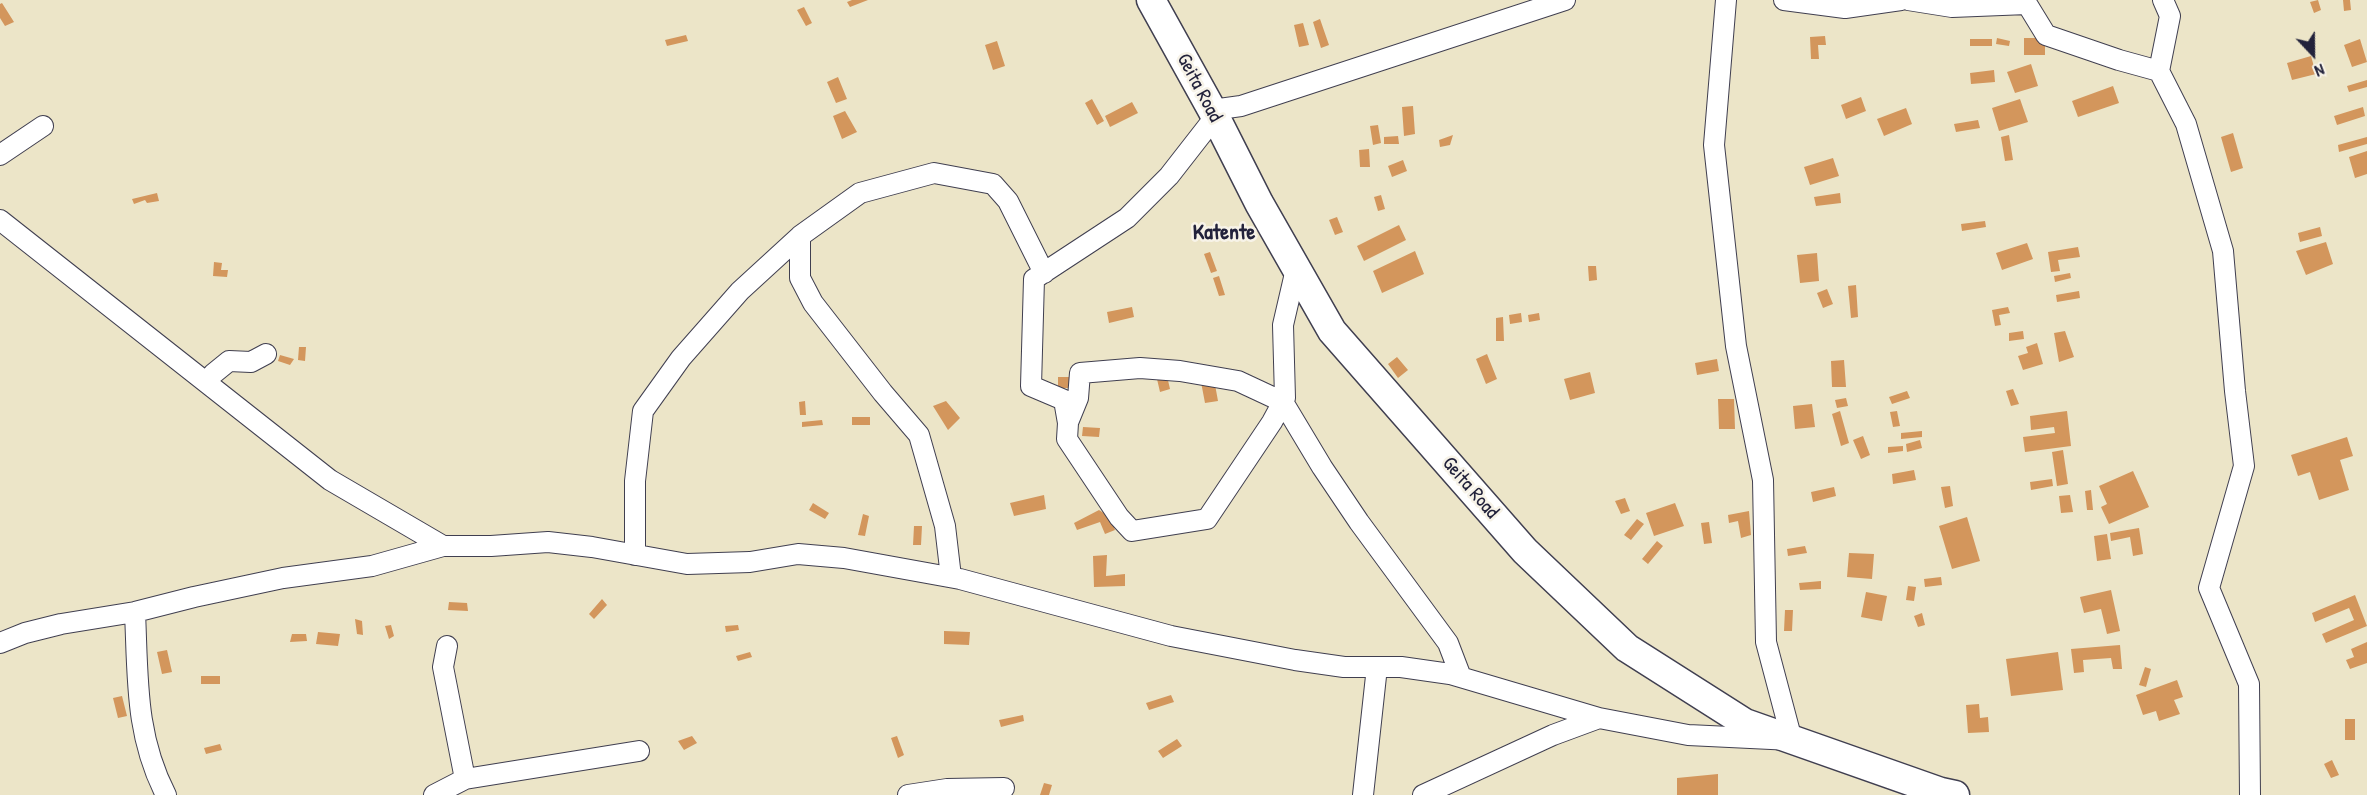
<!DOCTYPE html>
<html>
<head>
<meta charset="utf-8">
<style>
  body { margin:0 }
  #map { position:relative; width:2367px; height:795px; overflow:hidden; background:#ece5c8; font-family:"Patrick Hand",sans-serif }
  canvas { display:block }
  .north { position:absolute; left:2283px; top:24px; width:60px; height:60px; -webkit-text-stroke:4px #f7f3e8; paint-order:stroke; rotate:158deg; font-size:16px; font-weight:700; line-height:24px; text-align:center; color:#22223b }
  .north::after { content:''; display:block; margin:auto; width:21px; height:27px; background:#22223b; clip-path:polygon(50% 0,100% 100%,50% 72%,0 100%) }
</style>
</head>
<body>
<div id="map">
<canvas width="2367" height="795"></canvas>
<div class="north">N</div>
</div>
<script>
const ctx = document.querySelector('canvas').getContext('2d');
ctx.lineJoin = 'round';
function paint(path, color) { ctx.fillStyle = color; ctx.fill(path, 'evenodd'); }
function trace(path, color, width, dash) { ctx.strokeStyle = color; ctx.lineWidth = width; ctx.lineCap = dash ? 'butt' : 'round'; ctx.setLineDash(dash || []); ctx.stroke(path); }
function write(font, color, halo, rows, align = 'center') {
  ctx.font = font + ' "Patrick Hand",sans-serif'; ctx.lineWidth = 5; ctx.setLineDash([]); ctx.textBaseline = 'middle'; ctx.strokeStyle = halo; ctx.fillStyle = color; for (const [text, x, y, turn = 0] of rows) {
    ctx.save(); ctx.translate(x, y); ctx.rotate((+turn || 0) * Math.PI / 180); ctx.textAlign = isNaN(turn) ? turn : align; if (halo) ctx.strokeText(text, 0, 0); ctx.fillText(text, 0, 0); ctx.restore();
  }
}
const building = new Path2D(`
  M852,0H868L850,7L847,2Z
  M2318,0L2321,10L2314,13L2310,2Z
  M2343,0H2350L2351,10L2344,11Z
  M2,3L14,22L5,26L0,18V4Z
  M804,7L812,23L806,26L797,10Z
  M1320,19L1329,45L1321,48L1313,22Z
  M1303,23L1309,45L1299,47L1294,25Z
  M686,35L688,41L667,46L665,40Z
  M1825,36L1826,45H1818L1819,59H1811L1810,37Z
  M1997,38L2010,41L2009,46L1996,44Z
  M2024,38H2045V55H2024Z
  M1970,39H1992V46H1970Z
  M2360,39L2367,62L2352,67L2344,45Z
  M997,41L1005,66L993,70L985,45Z
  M2311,56L2316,74L2292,80L2287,63Z
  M2031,64L2038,86L2015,93L2007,72Z
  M1994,70L1995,82L1971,84L1970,73Z
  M838,77L847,99L836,103L827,82Z
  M2367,80V87L2349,92L2347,86Z
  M2113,86L2119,103L2078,117L2072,101Z
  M1861,97L1866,111L1846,119L1841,105Z
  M1092,99L1104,121L1097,125L1085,103Z
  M2020,99L2028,122L1999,131L1992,108Z
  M1132,102L1138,113L1110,127L1105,116Z
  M1413,106L1415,134L1404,136L1402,107Z
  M2363,107L2365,116L2337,125L2334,116Z
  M1906,108L1912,124L1884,136L1877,119Z
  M845,111L857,132L842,139L833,116Z
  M1978,120L1980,128L1956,132L1954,124Z
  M1378,125L1381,143L1373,145L1370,126Z
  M2233,133L2243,168L2231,172L2221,137Z
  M1453,135L1450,145L1440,147L1439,140Z
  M2009,135L2013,160L2005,161L2001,137Z
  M1398,136L1399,144H1384V137Z
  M2367,137V144L2339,152L2338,145Z
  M1369,149L1370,167H1360L1359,150Z
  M2367,151V174L2355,178L2349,157Z
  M1833,158L1839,176L1810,185L1804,167Z
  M1403,160L1407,171L1392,177L1388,166Z
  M157,193L159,201L147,203L145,200L134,204L132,199Z
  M1840,193L1841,203L1816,206L1814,197Z
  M1381,195L1385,209L1378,211L1374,197Z
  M1337,217L1343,232L1335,235L1329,220Z
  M1985,221L1986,227L1962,231L1961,224Z
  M1399,225L1406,240L1364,261L1357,246Z
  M2320,227L2322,236L2300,242L2298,233Z
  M2326,242L2333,264L2306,275L2296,251Z
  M2027,243L2033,259L2002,270L1996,253Z
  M2078,247L2080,257L2058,260L2060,271L2051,272L2048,252Z
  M1415,251L1424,274L1382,293L1373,271Z
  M1210,252L1217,271L1211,273L1204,254Z
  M1817,253L1819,281L1800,283L1797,255Z
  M214,262L222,263L221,270H228L227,277L213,276Z
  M1588,266H1596L1597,280L1589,281Z
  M2070,273L2071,278L2055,282L2054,276Z
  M1219,276L1225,295L1219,296L1213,278Z
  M1856,285L1858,317L1851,318L1848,286Z
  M1827,289L1833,304L1823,308L1817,293Z
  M2079,291L2080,298L2057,302L2056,295Z
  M1132,307L1134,317L1109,323L1107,312Z
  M2008,307L2010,313L1999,315L2001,325L1995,326L1992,310Z
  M1521,313L1522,322L1510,324L1509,315Z
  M1539,313L1540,320L1529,322L1528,315Z
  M1503,317L1504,341H1496V318Z
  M2023,331L2024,339L2009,341V333Z
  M2065,331L2074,357L2059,362L2054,333Z
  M2037,343L2043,364L2023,370L2018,356L2028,353L2026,347Z
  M299,347H306L305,361L298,360Z
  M1487,354L1497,379L1486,384L1476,359Z
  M280,355L294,359L290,365L278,361Z
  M1397,357L1408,370L1398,378L1388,364Z
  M1717,359L1719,371L1697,375L1695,363Z
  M1844,360L1846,387H1832L1831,361Z
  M1590,372L1595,393L1570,400L1564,379Z
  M1167,376L1170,389L1160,392L1157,379Z
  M1058,377H1074V388H1058Z
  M1214,379L1218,401L1205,403L1201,382Z
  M2013,389L2019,404L2011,406L2006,391Z
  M1907,391L1910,398L1892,404L1889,397Z
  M1846,398L1848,406L1837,408L1835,400Z
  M1718,399H1734L1735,429H1719Z
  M805,401L806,415H800L799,402Z
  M946,401L960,418L948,430L933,406Z
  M1812,404L1815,427L1795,429L1793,406Z
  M1840,411L1849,443L1841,446L1832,414Z
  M1897,411L1900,426L1893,427L1890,412Z
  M2067,411L2071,446L2025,452L2023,437L2055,433L2054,427L2031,430L2030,416Z
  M852,417H870V425H852Z
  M822,420L823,425L802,427V422Z
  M1083,427L1100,428L1099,437L1082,436Z
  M1922,431V437L1901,439V433Z
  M1863,436L1870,455L1861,459L1853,440Z
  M2347,437L2353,456L2340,460L2349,490L2319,500L2310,472L2298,476L2291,455Z
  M1920,440L1922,448L1907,452L1906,444Z
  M1903,446V451L1888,453V447Z
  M2063,450L2068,484L2057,486L2052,452Z
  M1914,470L1916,480L1893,484L1892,474Z
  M2133,471L2149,507L2109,524L2101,507L2107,504L2099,486Z
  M2052,479L2053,486L2031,490L2030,482Z
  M1950,486L1953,506L1945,508L1941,487Z
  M1834,487L1836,496L1813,502L1811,492Z
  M2091,490L2093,510H2087L2085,491Z
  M1044,495L1046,509L1014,516L1010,503Z
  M2070,495L2073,512L2061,513L2059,496Z
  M1625,498L1630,511L1621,514L1615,501Z
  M813,503L829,513L825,519L809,510Z
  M1675,503L1684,526L1654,536L1646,513Z
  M1099,510L1110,517L1115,530L1105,534L1100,522L1077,530L1074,523Z
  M1749,511L1751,535L1741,538L1738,521L1729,523L1728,515Z
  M863,514L869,516L865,536L858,535Z
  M1967,517L1980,561L1952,569L1939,526Z
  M1637,519L1644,524L1631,540L1624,535Z
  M1709,522L1712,543L1704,544L1701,523Z
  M914,526H922L921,545H913Z
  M2139,528L2143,554L2133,556L2130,537L2111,541L2110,533Z
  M2107,534L2111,559L2097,561L2094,536Z
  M1657,541L1663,546L1648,564L1642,559Z
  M1805,546L1807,553L1788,556L1787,549Z
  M1849,553L1874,554L1872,579L1847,577Z
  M1107,555L1106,576L1125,574V586L1094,587L1093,556Z
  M1941,577L1942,585L1925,587L1924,579Z
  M1821,581V589L1800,590L1799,583Z
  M1908,586L1916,587L1914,601L1906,600Z
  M2111,590L2120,631L2107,634L2101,609L2084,613L2080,597Z
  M1866,592L1887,596L1882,621L1861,617Z
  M2355,595L2367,626L2326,643L2322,634L2354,620L2349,608L2315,622L2312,613Z
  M602,599L607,605L594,619L589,614Z
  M449,602L467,603L468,611L448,610Z
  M1785,610H1793L1792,631H1784Z
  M1922,613L1925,625L1918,627L1914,616Z
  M355,619L362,621L363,635L357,634Z
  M391,625L394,636L389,639L385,626Z
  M738,625L739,630L726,632L725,626Z
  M944,631L970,632L969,645L944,644Z
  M318,632L340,634L338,646L316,644Z
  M292,634H306L307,641L290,642Z
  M2367,642V663L2350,669L2346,660L2354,657L2351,649Z
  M2120,645L2122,669H2113L2111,658L2083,660L2084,672L2074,673L2071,649Z
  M167,650L172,672L162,674L157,652Z
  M750,652L752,657L738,661L736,656Z
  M2058,652L2063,690L2011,696L2006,659Z
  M2145,667L2151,669L2146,687L2139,685Z
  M201,676H220V684H201Z
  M2177,680L2183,697L2174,700L2180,714L2159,721L2156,711L2143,715L2136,695Z
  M1171,695L1174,702L1149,710L1146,703Z
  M122,696L127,716L118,718L113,698Z
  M1979,704L1980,718L1988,717L1989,732L1968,733L1966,705Z
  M1023,715L1024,721L1001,727L999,720Z
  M2345,719H2355V740H2345Z
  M692,736L697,743L684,750L678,741Z
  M897,736L904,755L898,758L891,738Z
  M1177,739L1182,746L1163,758L1158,751Z
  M220,744L222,750L206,754L204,748Z
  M2332,760L2339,775L2331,778L2324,764Z
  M1718,774V795H1677V778Z
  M1044,783L1052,785L1049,795H1040Z`);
const minor = new Path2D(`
  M1784,0L1845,8L1901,0
  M1908,0L1952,7L2027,4L2046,35L2119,60L2159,71L2186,124L2223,251L2235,391L2244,466L2209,588L2249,684L2250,795
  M2159,71L2170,16L2163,0
  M1212,110L1241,106L1565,0
  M1215,117L1169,176L1127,218L1034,279L1031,386L1064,400L1068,423L1067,439L1119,517L1132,531L1207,519L1272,422L1285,398L1283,325L1296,269
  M0,155L43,126
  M0,220L330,480L443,546
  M800,236V278L813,303L883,393L919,435L945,526L951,577
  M213,374L229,361L251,362L266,354
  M1069,420L1078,398L1080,373L1140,368L1180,371L1238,381L1283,402L1322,467L1359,522L1448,643L1461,677
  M635,555V481L643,411L681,358L740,291L800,236L860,193L934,173L993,184L1008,201L1044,273
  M135,612C138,678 135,735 166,795
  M0,643L25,633L61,624L135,612L194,597L283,578L372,566L443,546H491L548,542L592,547L687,564L750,562L798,554L844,558L960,579L1171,636L1295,660L1344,667H1401L1450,674L1599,718L1688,735L1792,740L1766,642L1763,480L1736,346L1714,145L1726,0
  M447,646L443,667L465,779
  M434,795L465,779L639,751
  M908,795L947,789L1004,788
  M1363,795L1377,667
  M1423,795L1553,735L1599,718`);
const secondary = new Path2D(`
  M1151,0L1212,110L1259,203L1332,331L1525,551L1627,648L1745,723L1941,792L1955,795`);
const streetNames = [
  ["Geita Road",1199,88,62],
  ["Geita Road",1470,488,49]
];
const quarterNames = [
  ["Katente",1224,233]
];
paint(building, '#d3965c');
trace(minor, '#403f50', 22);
trace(secondary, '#403f50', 31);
trace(minor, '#fff', 20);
trace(secondary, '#fff', 28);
write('20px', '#22223b', '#f7f3e8', streetNames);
write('bold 22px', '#22223b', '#f7f3e8', quarterNames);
</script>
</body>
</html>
